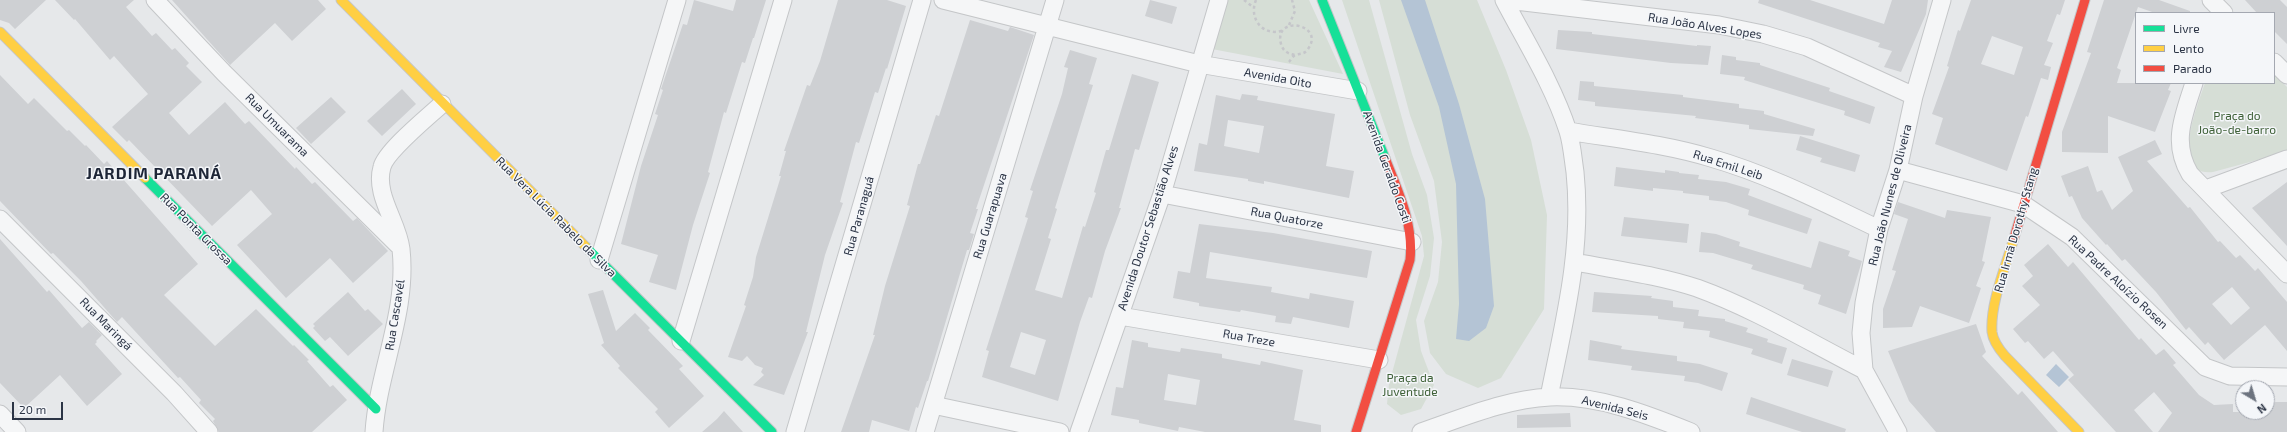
<!DOCTYPE html>
<html>
<head>
<meta charset="utf-8">
<style>
  body { margin:0 }
  #map { position:relative; width:2287px; height:432px; overflow:hidden; background:#e6e8ea; font-family:"Exo 2",sans-serif }
  canvas { display:block }
  .legend { position:absolute; left:2135px; top:12px; width:140px; height:72px; box-sizing:border-box; background:#f4f6f9; border:1px solid #a4a8b1; margin:0; padding:5px 7px; list-style:none; font-size:12px; color:#2b3445 }
  .legend li { display:flex; align-items:center; gap:8px; height:20px }
  .legend b { width:20px; border:1px solid #a4a8b1 }
  .north { position:absolute; left:2235px; top:380px; width:40px; height:40px; box-sizing:border-box; background:#f4f6f9; border:1px solid #a4a8b1; border-radius:50%; rotate:142deg; font-size:11px; font-weight:700; line-height:16px; text-align:center; color:#2b3445 }
  .north::after { content:''; display:block; margin:auto; width:14px; height:18px; background:#6c737f; clip-path:polygon(50% 0,100% 100%,50% 72%,0 100%) }
  .scale { position:absolute; left:12px; top:402px; width:51px; height:18px; box-sizing:border-box; border:2px solid #2b3445; border-top:0; padding-left:5px; font-size:12px; line-height:14px; white-space:nowrap; color:#2b3445; -webkit-text-stroke:3px #f4f6f9; paint-order:stroke }
</style>
</head>
<body>
<div id="map">
<canvas width="2287" height="432"></canvas>
<ul class="legend">
<li><b style="height:5px;background:#16e098"></b>Livre</li>
<li><b style="height:5px;background:#ffcf43"></b>Lento</li>
<li><b style="height:5px;background:#f24e42"></b>Parado</li>
</ul>
<div class="north">N</div>
<div class="scale">20 m</div>
</div>
<script>
const ctx = document.querySelector('canvas').getContext('2d');
ctx.lineJoin = 'round';
function paint(path, color) { ctx.fillStyle = color; ctx.fill(path, 'evenodd'); }
function trace(path, color, width, dash) { ctx.strokeStyle = color; ctx.lineWidth = width; ctx.lineCap = dash ? 'butt' : 'round'; ctx.setLineDash(dash || []); ctx.stroke(path); }
function write(font, color, halo, rows, align = 'center') {
  ctx.font = font + ' "Exo 2",sans-serif'; ctx.lineWidth = 3; ctx.setLineDash([]); ctx.textBaseline = 'middle'; ctx.strokeStyle = halo; ctx.fillStyle = color; for (const [text, x, y, turn = 0] of rows) {
    ctx.save(); ctx.translate(x, y); ctx.rotate((+turn || 0) * Math.PI / 180); ctx.textAlign = isNaN(turn) ? turn : align; if (halo) ctx.strokeText(text, 0, 0); ctx.fillText(text, 0, 0); ctx.restore();
  }
}
const green = new Path2D(`
  M1227,0H1309L1343,74L1212,49Z
  M1342,0H1369L1412,154L1427,195L1434,238L1430,276L1416,320L1421,351L1434,385L1421,409L1401,415L1387,404L1389,384L1424,256L1422,236Z
  M1379,0H1477L1506,70L1531,140L1547,215L1544,309L1501,378L1478,388L1446,374L1430,353L1424,321L1438,282L1442,242L1434,181L1410,115Z
  M2274,74L2287,87V152L2213,172C2168,177 2198,104 2205,83H2274Z`);
const water = new Path2D(`
  M1401,0H1425L1459,104L1485,199L1494,306L1486,328L1469,341L1456,339L1459,304L1456,184L1439,107Z
  M2056,364L2069,377L2059,387L2046,375Z`);
const building = new Path2D(`
  M0,0H46L15,29L9,23L0,20Z
  M55,0H134L126,7L152,36L156,33L172,50L175,48L189,63L186,66L202,82L169,113L189,135L225,102L245,124L249,121L295,169L296,167L312,184L315,182L353,221L357,218L388,251L353,283L330,258L286,298L237,245L272,214L251,190L212,226L129,140L127,142L112,127L148,94L114,56L110,60L75,19L74,20Z
  M172,0H318L326,9L292,41L275,23L230,65Z
  M694,0L733,11L736,0H766L754,38H753L745,63L742,62L726,113L724,112L708,172L710,173L693,225L676,290L649,282L658,255L621,244L641,166L658,115L655,114L663,90L661,89L683,24L687,25Z
  M838,0H887L906,6L887,69L886,68L878,93L875,92L859,143L856,142L840,202L843,203L825,255L806,332H808L784,395L753,385L764,375L761,372L763,368L755,365L747,356L742,361L728,357L746,306L744,305L753,277L756,257L781,176H779L786,151H784L807,85L810,86L820,61Z
  M1150,0L1177,7L1172,24L1145,16Z
  M1759,0H1810L1884,24L1892,0H1928L1926,14L1901,72L1884,67L1892,51L1878,47L1880,43L1758,3Z
  M1971,0H2065L2060,15L2057,14L2047,41L2053,43L2044,65L2051,67L2048,80L2041,78L2028,117L2026,116L2007,171L1935,144L1943,118L1932,114L1949,67L1947,66L1958,30L1960,31ZM1992,36L2023,47L2014,75L1981,64Z
  M2104,0H2159L2190,11V13H2155L2138,7L2117,68L2121,70L2117,83H2171L2168,90L2171,91L2155,132L2108,116V153L2062,152V132L2091,53L2087,52Z
  M2245,0H2280L2287,7V44L2274,31V13H2257Z
  M970,20L1008,31L1010,27L1034,35L976,209H978L970,233L974,234L969,250H967L928,381H927L918,408L916,407L909,431L872,420L869,432H841L875,335H873L885,286L910,206L907,205L918,164H920L936,115L939,116Z
  M1558,30L1592,32V34L1697,46V45L1711,46L1708,65L1671,63L1556,49Z
  M1070,50L1097,58L1089,84L1093,85L1055,208L1057,209L1048,238L1051,239L1035,290L1062,298L1083,226L1085,227L1096,193L1094,192L1106,150H1109L1132,74L1159,82L1139,150L1135,149L1119,208H1121L1105,251L1092,298L1089,297L1080,322L1058,401L982,377L989,351L986,350L1028,218L1025,217L1033,191L1030,190L1062,94L1068,68L1064,67ZM1021,332L1046,340L1035,375L1010,367Z
  M1722,55L1736,57V60L1760,63V65L1830,88L1829,91L1875,107L1870,124L1844,115L1845,111L1744,80L1745,77L1720,74Z
  M0,75L28,104L34,98L67,131L69,130L85,146L86,145L104,164L107,161L198,264L164,295L215,346L256,309L293,346L294,345L309,360L307,361L330,387L333,385L347,400L312,432H219L213,421L215,419L199,403L201,400L180,377L178,378L122,317L117,322L81,281L53,253L51,254L0,201Z
  M1580,81L1594,82V86L1683,95V97L1739,104V108L1764,111V114L1815,129L1813,136L1749,129V125L1695,118L1696,116L1595,106V102L1578,100Z
  M402,89L416,104L382,136L367,121Z
  M1242,94L1258,96L1257,100L1335,114L1326,166L1354,171L1349,198L1264,181V184L1248,181V179L1194,171L1199,143L1207,145L1216,95L1240,100ZM1228,120L1264,126L1259,153L1224,146Z
  M331,97L346,112L311,144L296,128Z
  M1800,136L1860,155L1855,172L1820,162L1822,158L1796,150Z
  M2155,140L2162,154L2147,161L2188,208L2190,207L2218,242L2220,241L2236,258L2240,255L2255,271L2258,268L2287,302V351L2265,325L2224,360L2208,342L2205,345L2189,327L2186,330L2156,292L2125,259L2122,261L2107,244L2106,245L2082,218L2072,196L2069,197L2061,176L2088,166L2097,192L2102,190L2112,210L2133,191L2118,157ZM2232,287L2250,308L2231,325L2212,304Z
  M1616,167L1665,173V170L1679,172V173L1699,175L1698,179L1726,182L1750,189L1748,195L1812,219L1807,234L1748,215L1749,210L1726,202L1709,200V196L1683,193V191L1653,188V191L1614,186Z
  M2287,182V246L2252,208Z
  M1898,202L1945,218L1947,210L1991,217L1982,261L1985,262L1976,286L1981,288L1969,323L1920,306L1912,327L1883,328V309L1896,271L1892,270L1908,219L1894,214Z
  M1624,217L1689,224L1687,243L1621,236Z
  M1199,224L1273,233L1372,251L1367,278L1210,252L1206,278L1272,287L1271,292L1309,299L1310,293L1354,301L1349,328L1293,317L1291,324L1275,322L1276,316L1241,310L1240,312L1199,306V303L1173,298L1178,271L1190,273Z
  M1701,232L1716,234L1740,242L1739,246L1811,268L1819,241L1850,251L1848,256L1862,261L1846,314L1818,304L1821,295L1803,289L1804,285L1751,269L1753,265L1713,253L1699,252Z
  M0,239L47,292L49,290L82,328L89,322L102,335L96,341L97,342L95,344L122,374L87,406L60,375L24,408L0,383Z
  M2048,244L2068,267L2073,262L2139,340L2141,338L2156,355L2164,349L2176,363L2173,365L2199,395L2214,405L2233,404V412H2267V402H2287V432H2158L2172,413L2154,392L2134,410L2153,432H2116L2068,380L2074,375L2053,351L2044,359L2028,341L2025,343L2013,329L2040,305L2022,286L2033,276L2024,265Z
  M603,290L616,331L635,313L650,328L648,330L683,366L679,369L704,396L669,428L655,412L658,409L618,368L620,366L601,345L604,343L588,294Z
  M348,292L365,311L368,309L383,324L348,356L330,337L325,341L313,328L315,326L313,324Z
  M1594,292L1652,296L1651,298L1673,301V307L1699,310L1698,316L1725,319V321L1748,328L1746,332L1768,339L1767,342L1787,348L1782,364L1751,354L1753,349L1709,337L1710,331L1683,328L1684,322L1658,319V316L1592,312Z
  M1976,324L1986,352L1982,356L2018,395L2022,391L2058,432H1936L1909,401L1888,351Z
  M1132,340L1148,343V347L1180,352L1181,348L1222,354V358L1260,365L1261,361L1303,370L1294,420L1321,425V432H1205L1179,427L1178,431L1139,423V420L1111,415L1116,387L1123,388ZM1168,374L1200,380L1196,405L1164,400Z
  M1590,340L1622,346L1621,349L1677,356V361L1700,364L1728,373L1722,391L1698,383L1684,381L1685,376L1631,370L1632,366L1588,360Z
  M1792,359L1833,371L1828,387L1787,375Z
  M1751,397L1846,429L1845,432H1802L1746,414Z
  M724,411L743,432H702L717,419Z
  M1570,413L1571,427L1517,428V415Z`);
const path = new Path2D(`
  M1244,0L1253,7
  M1256,0C1248,19 1264,38 1284,30
  M1289,25L1295,11L1292,0
  M1289,62C1290,61 1293,56 1295,55C1300,53 1304,55 1308,49C1326,24 1273,14 1281,44C1283,51 1288,54 1295,55`);
const street = new Path2D(`
  M155,0L224,73L398,245
  M943,0L1199,64L1358,91
  M1504,0C1526,42 1553,85 1568,131C1572,144 1573,159 1575,172C1583,250 1564,322 1549,397
  M1507,0L1719,25L1763,34L1807,47L1914,96
  M2211,0L2224,13
  M2274,62L2287,75
  M2194,83C2184,115 2171,142 2190,174L2287,274
  M1568,131C1616,139 1665,144 1711,158C1770,175 1824,203 1879,229
  M1898,170L2023,204L2072,237L2205,367L2230,376L2287,377
  M2206,189L2287,159
  M1162,194L1412,242
  M0,219L174,393L209,432
  M599,260L677,0
  M1575,262C1616,270 1658,275 1697,288C1755,309 1809,342 1864,370
  M1120,316L1379,360
  M681,341L783,0
  M933,405L1060,432
  M0,414L17,432
  M374,432C378,371 408,312 401,249C398,222 374,195 382,167C386,151 428,117 442,104
  M795,432L922,0
  M925,432L1055,0
  M1079,432L1162,194L1219,0
  M1421,432C1462,418 1506,399 1550,397C1598,395 1646,414 1691,432
  M1898,432L1864,370L1861,333L1864,303L1879,229L1898,170L1914,96L1942,0`);
const fast = new Path2D(`
  M1322,0L1385,158
  M145,178L376,409
  M586,247L772,432`);
const slow = new Path2D(`
  M341,0L586,247
  M0,32L145,178
  M2014,238C2006,266 1990,303 1992,332C1993,341 1999,349 2005,356L2079,432`);
const jam = new Path2D(`
  M2014,238L2085,0
  M1356,432L1410,260C1414,224 1398,191 1385,158`);
const streetNames = [
  ["Rua João Alves Lopes",1705,26,9],
  ["Avenida Oito",1278,78,10],
  ["Rua Umuarama",277,125,45],
  ["Rua Emil Leib",1728,165,18],
  ["Avenida Geraldo Costi",1387,167,70],
  ["Rua João Nunes de Oliveira",1890,195,-76],
  ["Rua Paranaguá",859,216,-74],
  ["Rua Guarapuava",990,216,-73],
  ["Rua Vera Lúcia Rabelo da Silva",556,217,45],
  ["Rua Quatorze",1287,218,11],
  ["Avenida Doutor Sebastião Alves",1148,228,-72],
  ["Rua Ponta Grossa",196,229,45],
  ["Rua Irmã Dorothy Stang",2016,230,-74],
  ["Rua Padre Aloízio Rosen",2118,282,43],
  ["Rua Cascavél",395,315,-81],
  ["Rua Maringá",106,324,45],
  ["Rua Treze",1249,338,10],
  ["Avenida Seis",1615,408,14]
];
const parkNames = [
  ["Praça do",2237,116],
  ["João-de-barro",2237,130],
  ["Praça da",1410,378],
  ["Juventude",1410,392]
];
const districtNames = [
  ["JARDIM PARANÁ",154,174]
];
paint(green, '#d6ded6');
paint(water, '#b4c4d5');
paint(building, '#ced0d3');
trace(street, '#c4c6c8', 19);
trace(fast, '#c4c6c8', 11);
trace(slow, '#c4c6c8', 11);
trace(jam, '#c4c6c8', 11);
trace(path, '#c5c6ca', 2.5, [3, 3]);
trace(street, '#f5f6f7', 17);
trace(fast, '#16e098', 9);
trace(slow, '#ffcf43', 9);
trace(jam, '#f24e42', 9);
write('12px', '#2b3445', '#f4f6f9', streetNames);
write('12px', '#3f6138', '#f4f6f9', parkNames);
ctx.letterSpacing = '1px';
write('bold 16px', '#1d2536', '#f4f6f9', districtNames);
ctx.letterSpacing = '0px';
</script>
</body>
</html>
